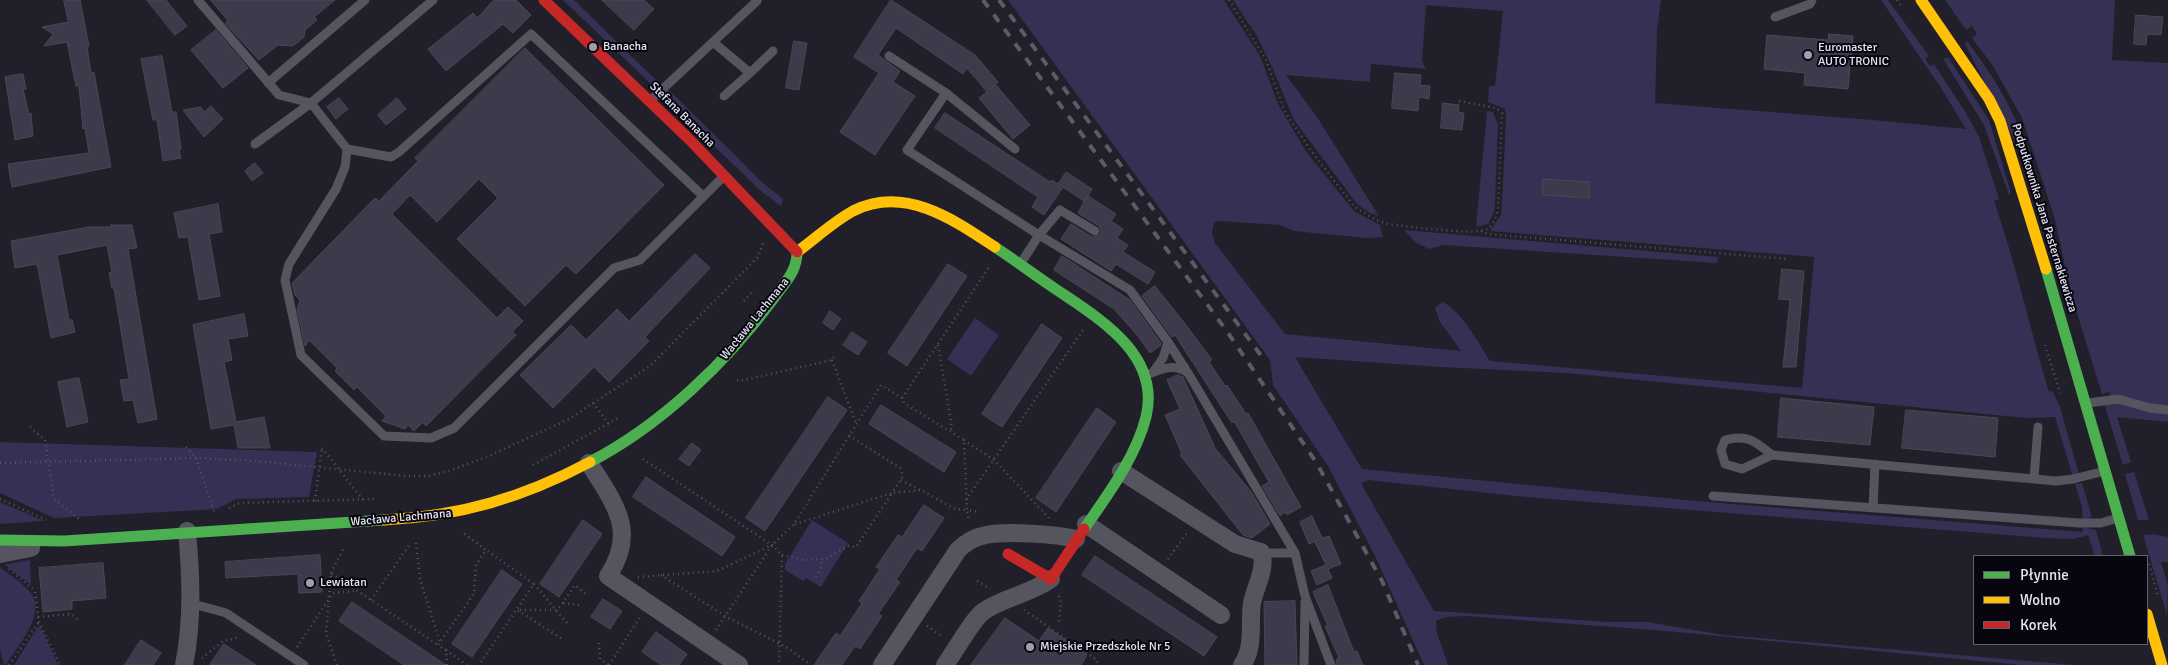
<!DOCTYPE html>
<html>
<head>
<meta charset="utf-8">
<style>
  body { margin:0 }
  #map { position:relative; width:2168px; height:665px; overflow:hidden; background:#201f2a; font-family:Signika,sans-serif }
  canvas { display:block }
  .legend { position:absolute; left:1973px; top:555px; width:175px; height:90px; box-sizing:border-box; background:#07060f; border:1px solid #605f6a; margin:0; padding:6px 9px; list-style:none; font-size:15px; color:#e5e4f3 }
  .legend li { display:flex; align-items:center; gap:10px; height:25px }
  .legend b { width:25px; border:1px solid #605f6a }
</style>
</head>
<body>
<div id="map">
<canvas width="2168" height="665"></canvas>
<ul class="legend">
<li><b style="height:6px;background:#4caf50"></b>Płynnie</li>
<li><b style="height:6px;background:#ffc107"></b>Wolno</li>
<li><b style="height:6px;background:#c62828"></b>Korek</li>
</ul>
</div>
<script>
const ctx = document.querySelector('canvas').getContext('2d');
ctx.lineJoin = 'round';
function paint(path, color) { ctx.fillStyle = color; ctx.fill(path, 'evenodd'); }
function trace(path, color, width, dash) { ctx.strokeStyle = color; ctx.lineWidth = width; ctx.lineCap = dash ? 'butt' : 'round'; ctx.setLineDash(dash || []); ctx.stroke(path); }
function write(font, color, halo, rows, align = 'center') {
  ctx.font = font + ' Signika,sans-serif'; ctx.lineWidth = 4; ctx.setLineDash([]); ctx.textBaseline = 'middle'; ctx.strokeStyle = halo; ctx.fillStyle = color; for (const [text, x, y, turn = 0] of rows) {
    ctx.save(); ctx.translate(x, y); ctx.rotate((+turn || 0) * Math.PI / 180); ctx.textAlign = isNaN(turn) ? turn : align; if (halo) ctx.strokeText(text, 0, 0); ctx.fillText(text, 0, 0); ctx.restore();
  }
}
const green = new Path2D(`
  M563,0H574L659,83L653,86Z
  M1008,0H1224L1260,56L1279,106L1307,153L1354,211L1380,225L1383,237L1366,238L1294,231L1280,225L1219,221L1214,223L1212,233L1215,243L1285,334L1461,351L1440,322L1435,308L1443,302C1464,314 1477,341 1490,361L1802,388L1814,257L1490,231L1501,215L1502,204L1506,116L1505,109L1488,102L1489,86H1495L1503,11L1426,5L1422,61L1426,69L1371,64L1370,82L1286,75L1317,117L1379,216L1370,213L1357,204L1294,120L1272,67L1257,36L1233,0H1661L1657,31L1655,103L1873,120L1966,129L1941,88L1881,0H1888L1929,56L1925,59L1930,66L1934,64L1966,113L1979,137L1999,199L1994,201C2016,264 2030,329 2049,392L2052,390L2060,407L2079,474L2074,475L2077,484L2082,483L2092,517L2086,519L2087,528L2096,530L2103,556H2095L2088,535L2074,539L2046,538L1526,497L1368,480L1362,483L1363,487L1434,611L1609,622H1647L1724,635L2075,665H2022L1666,631L1467,616L1445,617L1436,621L1437,633L1448,665H1424L1375,556L1328,466L1273,385L1270,360ZM1295,357L1441,367L1567,373L2026,418L2055,417L2082,507L2083,532L1707,502L1362,469Z
  M1945,0H2115L2112,60L2168,63V422L2117,417L2131,462L2123,465L2104,403L2112,401L2109,392L2102,394L2072,297L2054,216L2022,118L1993,66L1972,38L1977,34L1972,26L1966,30Z
  M1967,41C1993,76 2015,109 2027,151L2021,153L1965,44Z
  M1948,57L1989,120L2011,193L2009,195L1984,125L1943,59Z
  M669,90L763,183L783,199L781,206L762,192L665,99Z
  M1487,111L1493,112L1498,125L1495,202L1494,212L1488,224L1476,227Z
  M1404,230L1718,257L1717,263L1443,245L1429,249L1415,242Z
  M975,318L999,335L971,376L947,359Z
  M0,442L317,452L309,497L236,499L217,509L54,518L0,493Z
  M2134,472L2149,520H2138L2125,474Z
  M0,502L44,521L0,524Z
  M812,520L848,543L821,587L806,578L803,581L785,570V564Z
  M2153,534L2168,537V562H2161L2168,586L2167,615L2143,535Z
  M30,560L31,585L5,565L6,564Z
  M0,567C9,575 22,582 30,592C48,613 17,647 6,665H4L0,650Z
  M40,626L58,665H14L37,628Z`);
const building = new Path2D(`
  M64,0H80L89,46L87,47L91,73L94,72L111,167L12,187L8,164L89,153L85,128L83,129L79,86H76L67,42L44,46L53,34L42,27L68,22Z
  M147,0H166L187,26L175,35Z
  M211,0H335L314,17L317,20L305,30L304,37L293,46L278,45L259,60L225,23L228,21Z
  M494,0H516L531,15L513,33L503,24L446,71L428,49L473,13L477,18Z
  M602,0H644L654,9L634,30Z
  M891,0L975,55L998,82L989,90L996,85L1030,125L1013,139L979,98L987,92L967,68L963,74L896,28L878,55L900,71L893,82L915,96L875,155L840,132L879,73L854,57Z
  M2136,15L2163,17L2161,35L2147,34L2146,45L2134,44Z
  M216,30L248,68L223,88L191,50Z
  M1829,34L1853,36L1848,89L1804,85L1805,73L1764,69L1767,35L1828,40Z
  M794,41L807,43L799,90L786,88Z
  M525,48L664,185L576,274L566,265L525,306L457,239L498,198L479,179L437,222L410,195L392,214L497,318L508,307L523,321L512,332L516,335L426,426L423,422L414,431L408,425L405,429L382,421L386,416L357,387L354,390L335,371L337,368L309,340L305,346L297,309L300,300L295,295L292,283L375,198L379,201L418,161L415,158Z
  M162,56L172,112H176L181,149H179L181,158L163,161L157,120H153L141,59Z
  M1395,73L1421,75L1420,85L1430,86L1429,99L1419,97L1418,111L1392,108Z
  M23,74L26,89H23L29,114L31,113L33,136L15,140L5,77Z
  M339,98L348,109L336,119L327,107Z
  M397,98L406,109L386,125L378,115Z
  M1443,103L1459,105L1458,112L1464,113L1462,130L1441,128Z
  M211,106L223,119L204,137L183,110L201,107L204,112Z
  M945,113L1050,182L1052,180L1058,184L1066,172L1092,189L1088,196L1116,214L1111,221L1123,229L1117,238L1128,245L1123,252L1155,272L1148,284L1116,264L1111,271L1061,239L1071,224L1092,237L1100,235L1101,231L1099,226L1078,213L1087,196L1084,201L1063,187L1044,215L1032,207L1038,197L935,128Z
  M255,163L263,173L252,181L245,171Z
  M1543,179L1590,182L1589,198L1543,195Z
  M218,204L222,232L209,234L220,296L199,300L188,237L179,238L174,213Z
  M111,225H132L137,248L128,249L157,419L138,423L133,400L124,401L120,380L129,379L114,288H112L109,273L112,272L107,245L57,255L69,320H72L75,332L51,338L38,268L36,264L15,268L11,241L89,227H111Z
  M695,254L710,268L645,337L649,341L609,382L594,367L553,408L520,375L571,325L586,340L617,309L629,321Z
  M1062,256L1130,300L1161,343L1160,346L1150,353L1138,336L1114,309L1054,270Z
  M948,264L967,276L907,366L888,353Z
  M1782,269L1804,271L1796,367H1783L1790,300L1779,299Z
  M1155,286L1186,325L1212,360L1209,362L1225,386L1227,385L1246,414L1248,413L1301,507L1287,515L1285,512L1280,516L1262,486L1269,482L1234,421L1232,423L1177,338L1175,335L1172,337L1142,296Z
  M830,311L841,319L833,330L823,323Z
  M244,314L248,336L228,339L232,360L224,362L232,401L236,422L264,417L270,448H238L234,425L211,429L193,325Z
  M1042,324L1062,338L1002,427L982,414Z
  M852,332L867,342L858,355L843,345Z
  M1178,375L1183,377L1215,448L1252,493L1270,524L1252,538L1243,535L1180,455L1182,454L1165,415L1180,409L1167,380Z
  M79,378L88,422L67,427L58,382Z
  M828,397L847,410L765,531L746,518Z
  M1781,398L1874,407L1870,445L1778,437Z
  M881,405L956,452L944,472L869,424Z
  M1097,408L1116,422L1056,512L1036,498Z
  M1906,410L1998,418L1995,457L1902,448Z
  M692,443L701,450L689,466L679,459Z
  M646,477L735,537L722,556L633,497Z
  M924,505L944,518L922,551L917,548L896,580L900,582L878,614L882,616L860,649L855,646L842,665H814L836,633L840,636L862,603L859,601L880,569L876,567L898,535L902,537Z
  M1312,516L1322,538L1329,536L1341,564L1328,569L1332,578L1317,585L1311,571L1326,565L1315,542L1318,540L1309,544L1300,522Z
  M583,520L602,534L559,597L540,584Z
  M320,555L322,592L299,593L298,574L226,578L225,562Z
  M1095,556L1217,637L1204,656L1082,575Z
  M103,563L106,598L72,601V609L43,612L39,568Z
  M502,570L522,584L472,657L452,644Z
  M1328,585L1354,652L1357,651L1363,665H1337L1336,660L1341,657L1339,658L1325,626H1328L1313,592Z
  M603,599L622,611L610,629L591,617Z
  M1295,601L1297,665H1265L1264,602Z
  M352,602L446,665H404L339,621Z
  M1005,618L1039,641L1048,628L1087,655L1081,665H971Z
  M656,632L687,654L679,665H661L642,652Z
  M141,640L161,653L153,665H125Z
  M224,644L256,665H210Z`);
const path = new Path2D(`
  M1229,0L1266,60L1285,112L1317,159L1355,207L1376,220L1388,224C1406,226 1475,236 1487,229C1494,225 1497,216 1498,208L1502,113L1496,108L1459,101
  M1897,0L1901,6
  M1481,231L1487,234L1789,259
  M744,301L752,292
  M938,345L952,427L950,431
  M2045,345L2060,393
  M832,360L856,423
  M737,380L740,381L832,360L835,355
  M902,398L989,267
  M593,403L609,424
  M30,427L45,440L54,499L79,519
  M964,440L994,460L1049,518
  M186,447L196,458L214,511
  M322,448L363,500
  M643,459L772,545
  M0,463L196,458L255,461L406,476H429L449,471L491,455L569,419L650,366L758,257L763,243
  M533,465L620,417
  M901,480L920,490
  M0,499L46,520
  M966,500L1083,330
  M315,501L322,448
  M229,508L239,503L375,499
  M795,524L892,493L903,476L900,468L848,435
  M416,543L420,579L440,642
  M782,555L804,560L826,559L848,546L856,547L892,493L921,490L955,509L967,510L969,521
  M1168,559L1187,533
  M2149,564L2158,597
  M9,569L35,591L39,622L60,665
  M331,573L344,547
  M661,575L725,616L786,647L811,665
  M638,577L717,571L772,545L782,555L779,665
  M816,577L821,569L822,559
  M977,581L990,589
  M534,584L567,623
  M1059,596L1061,600L1059,622
  M371,600L410,544
  M563,603L556,610H517L564,640
  M579,605L563,603L575,585L586,594
  M1024,610L1097,660V665
  M38,617L71,614L78,620
  M927,626L940,635
  M716,630L772,545L794,524L881,385L902,398L904,403L964,440L967,510L979,512
  M599,643L600,659L609,665
  M297,647L333,593L356,591
  M446,650L467,665
  M202,658L223,641L240,637
  M481,662L534,584L486,550
  M9,665L39,622
  M337,665L326,633L331,573L438,645
  M447,665L446,650L438,645L474,594L476,565L486,550L462,532
  M609,665L640,617`);
const lane = new Path2D(`
  M198,0L279,95L311,103L347,149L391,157L399,152L531,34L703,196
  M1775,17L1810,4L1812,0
  M713,42L750,73L724,96
  M889,56L946,93L907,150L1039,235L1060,210L1095,231
  M750,73L773,51
  M268,83L365,0
  M946,93L1015,149
  M652,99L757,1
  M255,144L311,103L433,0
  M347,149L345,167L336,189L289,264L285,280L301,355L384,436L431,438L454,428L614,268L640,260L723,177
  M1021,263L1039,235L1130,290L1168,342
  M1153,372L1163,358L1168,342L1186,370
  M1146,375C1160,370 1174,362 1188,373L1295,553
  M2088,403L2118,399L2150,408L2168,410
  M1772,455L1742,469L1725,464L1721,450L1725,440C1747,434 1755,441 1772,455L2056,481L2073,479L2105,471
  M2034,478L2038,427
  M1713,496L2079,523H2101L2118,518
  M1873,508L1875,464
  M1261,553H1295L1305,596L1331,665
  M190,603L226,613L304,665
  M1304,665L1305,602`);
const street = new Path2D(`
  M589,463C614,503 638,531 608,576L739,665
  M1121,471L1235,544L1261,552C1267,568 1255,587 1252,603C1249,623 1255,647 1242,665
  M1086,524L1221,615
  M0,554L31,548
  M184,665C193,621 191,576 187,531
  M882,665L958,550C966,542 975,537 986,535C1006,531 1057,534 1076,539
  M945,665C954,653 974,617 984,611C1005,597 1030,594 1051,579`);
const fast = new Path2D(`
  M995,247C1016,261 1036,276 1057,290C1100,319 1161,355 1146,417C1136,457 1107,496 1084,529
  M2046,269L2130,556
  M590,462C661,425 727,362 774,298C785,282 797,272 797,252
  M0,540L64,541L384,520`);
const slow = new Path2D(`
  M1921,0L1989,99L2000,121L2046,269
  M797,252C816,238 833,222 853,211C904,185 953,219 995,247
  M384,520C461,516 522,498 590,462
  M2147,614L2162,665`);
const jam = new Path2D(`
  M544,0L690,140L797,252
  M1008,554L1051,579L1084,529`);
const rail = new Path2D(`
  M983,0L1226,330L1316,462L1382,581L1418,665
  M999,0L1265,361`);
const markers = [
  [593,47,5,"#a09fad"],
  [1808,55,5,"#a09fad"],
  [310,583,5,"#a09fad"],
  [1030,647,5,"#a09fad"]
];
const poiNames = [
  ["Banacha",603,47],
  ["Euromaster",1818,48],
  ["AUTO TRONIC",1818,62],
  ["Lewiatan",320,583],
  ["Miejskie Przedszkole Nr 5",1040,647]
];
const streetNames = [
  ["Stefana Banacha",682,115,45],
  ["Podpułkownika Jana Pasternakiewicza",2044,218,73],
  ["Wacława Lachmana",755,319,-51],
  ["Wacława Lachmana",401,518,-5]
];
paint(green, '#353054');
paint(building, '#3d3a4c');
trace(building, '#494852', 1);
trace(path, '#575660', 2.5, [1, 4]);
trace(lane, '#55545f', 9);
trace(street, '#55545f', 18);
trace(fast, '#4caf50', 11);
trace(slow, '#ffc107', 11);
trace(jam, '#c62828', 11);
trace(rail, '#5c5a64', 4, [9, 9]);
for (const [x, y, r, color] of markers) { const dot = new Path2D(); dot.arc(x, y, r, 0, 2 * Math.PI); ctx.fillStyle = color; ctx.fill(dot); trace(dot, '#07060f', 2); }
write('12px', '#e5e4f3', '#07060f', poiNames, 'left');
write('12px', '#e5e4f3', '#07060f', streetNames);
</script>
</body>
</html>
